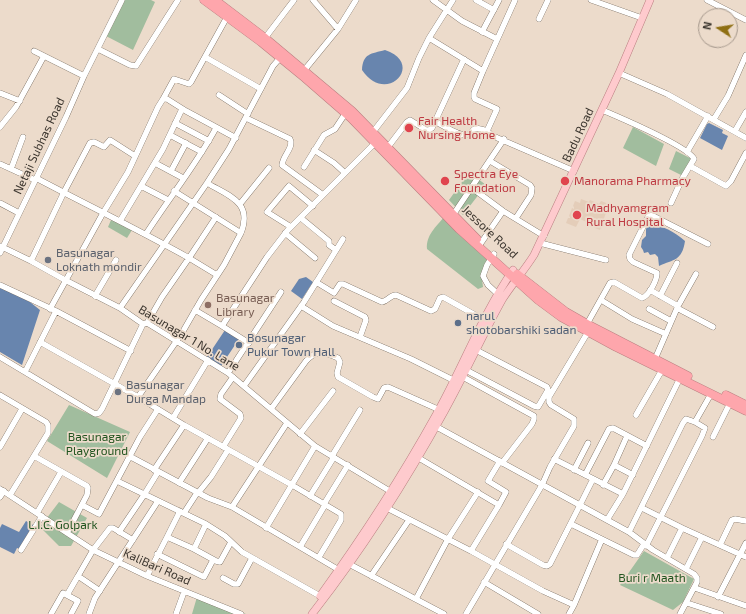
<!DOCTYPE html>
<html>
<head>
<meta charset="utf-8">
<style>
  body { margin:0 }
  #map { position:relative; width:746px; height:614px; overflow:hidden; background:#ecdbcb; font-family:"Exo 2",sans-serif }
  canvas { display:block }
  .north { position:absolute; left:698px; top:8px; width:40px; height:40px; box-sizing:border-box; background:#ecdbcb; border:1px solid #a6998d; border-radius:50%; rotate:282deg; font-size:11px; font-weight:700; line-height:16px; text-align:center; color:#3c362f }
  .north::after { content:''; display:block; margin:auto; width:14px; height:18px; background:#8f6f13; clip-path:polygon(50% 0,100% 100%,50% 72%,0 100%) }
</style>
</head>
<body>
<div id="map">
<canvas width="746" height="614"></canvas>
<div class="north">N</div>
</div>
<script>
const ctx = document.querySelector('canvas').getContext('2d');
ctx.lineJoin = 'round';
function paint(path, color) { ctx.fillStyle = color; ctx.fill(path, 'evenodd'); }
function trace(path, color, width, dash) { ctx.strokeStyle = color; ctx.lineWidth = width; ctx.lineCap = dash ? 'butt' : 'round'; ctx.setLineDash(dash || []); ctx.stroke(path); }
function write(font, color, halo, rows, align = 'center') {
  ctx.font = font + ' "Exo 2",sans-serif'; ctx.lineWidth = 3.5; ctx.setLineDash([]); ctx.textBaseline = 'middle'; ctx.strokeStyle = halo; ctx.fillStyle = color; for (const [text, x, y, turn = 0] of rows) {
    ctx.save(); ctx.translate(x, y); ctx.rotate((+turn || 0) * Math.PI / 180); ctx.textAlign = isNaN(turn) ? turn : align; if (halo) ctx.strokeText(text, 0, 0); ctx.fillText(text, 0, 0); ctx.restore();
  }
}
const built = new Path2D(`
  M581,199L589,202L590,200L599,204L601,201L609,204L600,230L590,226L591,224L580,219L576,227L566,223L568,218H570V217L569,216L572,208L574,209V207L573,206L575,201L580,203Z`);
const green = new Path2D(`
  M124,0H151L155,2L133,50L106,36Z
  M633,127L664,144L656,166L623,148Z
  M676,151L690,158V162L683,176L669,169Z
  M469,172L486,185L463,215L449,200Z
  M444,217L489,259L482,279L483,287L478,289L427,249C426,235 436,227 444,217Z
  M111,220L132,230L127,238L108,227Z
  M69,405L130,432L107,478L47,441Z
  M59,502L87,518L71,546H59L40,527Z
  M644,551L694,579L683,602L673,610L620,585Z
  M197,597L246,614H192Z`);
const water = new Path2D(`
  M385,50C426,64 386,106 362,70C363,53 371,54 385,50Z
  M709,123L723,130L722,133L728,136L722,150L700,138L707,124Z
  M649,224C662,225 675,232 685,241C682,261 674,259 659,266L658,257L655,254L650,255L648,252L644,253L643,250L641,247L642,240L646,236V229Z
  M306,277L313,282L302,299L291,291L299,279Z
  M0,288L25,298L40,310L22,365L0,352Z
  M225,330L239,339L221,366L207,357Z
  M26,521L35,526L20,549L17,548L14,554L0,547V528L2,524L19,532Z`);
const minor = new Path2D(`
  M313,0L338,29
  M433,0L462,21L497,39
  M476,0L494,10
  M591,0L642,18
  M707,0L746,20
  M539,19L548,0
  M482,32L499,0
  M265,38L294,0
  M429,38L483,71L515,0
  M98,49L130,65L136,66L178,0
  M34,51L84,76
  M205,57L261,89
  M483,71L474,93V97L475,99L497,109L487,131L493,136L574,171
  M302,73L338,29L356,0
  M619,73L667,94L746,138
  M0,93L20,101
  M219,95L248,114
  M163,99L174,79L189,84L191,82L227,17
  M602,110C618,117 688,146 694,159L682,179L671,203
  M246,118L290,139C294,148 283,155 282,165L323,195
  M714,119L728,96L746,55
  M436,122C442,125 458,135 465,135C476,134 468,124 487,131
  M175,123L209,141
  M0,127L16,107L44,56
  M735,131L746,112
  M373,132L407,88L419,58L429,38L453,0
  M170,135L202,152
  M388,147L407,122L410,120L426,130H429L432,128L464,59
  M314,150L334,163L345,173
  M687,152L708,116
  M490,161L530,185L532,188L531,195L516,218
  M155,163L183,178
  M0,164L35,180
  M690,166L726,186L731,181L746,153
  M304,167L324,135L335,129L345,114
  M11,169L23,137
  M171,171L186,143
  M36,178C87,205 139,230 189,258L216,217
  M207,183C229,196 253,202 241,233
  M141,186L168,200
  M472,188L503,211L544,236
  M0,203L19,213
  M240,204L269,168
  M453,215L504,139
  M301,218L329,241V245L336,250
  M120,221L163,149L182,109
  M291,227L267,212L289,186L313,206
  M285,233L315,258
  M146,234C169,198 196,165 216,128
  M481,243L503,211
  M540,243L606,260
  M0,246L31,261L65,280L120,308L143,324L147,323L152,326L228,373L315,446L393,493
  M0,253L66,117L84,76L122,0
  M494,254L487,265L483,276L488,285L500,296
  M31,261L64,192L90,143L94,142L104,147L110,140L135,156
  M316,282L334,293L340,284H343L382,302C388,301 390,295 396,295L431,311L435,309L440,298L443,297L486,321
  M0,285L56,311L131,351
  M650,290L678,306
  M95,296L116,260
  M660,296L677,263
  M601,300L632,319L666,334
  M334,301L365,317L366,320L360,337
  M301,306L333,326L411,359L457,382
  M120,308L207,183L229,149L273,66L280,58
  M677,308L713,327
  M50,309L103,213L128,172L158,107L163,99H167L186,111L236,138
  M649,309L671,321
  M195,310L222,326L249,343
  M147,323L162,297L189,258L217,275
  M587,324L610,283L614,282L642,298C649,296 657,280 657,273L633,262L630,259L629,255L648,217L650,215L653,216L708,244
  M222,326L267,257L287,231L375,143
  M40,342L138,397L184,425L292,485L341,514V520L319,557
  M0,357L95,414L99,413L102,409L143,324
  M655,359L678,306L696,274
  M466,370L534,406L538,407L548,390L547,387L476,350
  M25,372L56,311
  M228,373L281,292
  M463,377L534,416V419L532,424L502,463
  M244,386L304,302L343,239
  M0,395L46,422L48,425V433L10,495
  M138,397L182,333L201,300L224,265L241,233L174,191
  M271,409L306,361C317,349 324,352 338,358L340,362L337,373L338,377L373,397L378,399L384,388L388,387L442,411
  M636,415L662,370
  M173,418L208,360
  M435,426L629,532L653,550L694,574L697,578V582L680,614
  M300,434L333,391
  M713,437L730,403
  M0,447L22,409
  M223,447L241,418L240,414L220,399L221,394L233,377
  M34,456L87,486L88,488L87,495L67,533
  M332,456L360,410
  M131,457L208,498L232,507L339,570
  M417,457L499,505L471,551
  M554,459L623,494
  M614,465L627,436
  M154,470L184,425
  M574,470L588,443
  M585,475L609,429L613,428L647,446
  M117,481L206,524L225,536L242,552L320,596
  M179,483L208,438
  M603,485L614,465L633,475
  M0,489L93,550L147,576L241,614
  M198,493L211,477L228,450
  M310,496L334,457
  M0,497L4,491
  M324,504L348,465
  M82,505L99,514L140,437L158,409
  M499,505L506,492L488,481L500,461
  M232,507L287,423
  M387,508L471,551L543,591L574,605L569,614
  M642,508L682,528L746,557
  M37,513L61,472
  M184,513L197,493
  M607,520L623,494L680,378
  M571,524L634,555H637L644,544
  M266,528L315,446
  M119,532L144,495L158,472
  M629,532L683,423L686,419L695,422L711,394
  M167,537L180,511
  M506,544L543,565L547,566L550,564L580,505L593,479
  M720,545L732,520L735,519L746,521
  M646,546L702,436L705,428L695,422
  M300,547L325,505
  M194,549L216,561L220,562L231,542
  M21,550L42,516
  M157,554L204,577L213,560
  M667,558L682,528
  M349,564L444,614
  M686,569L702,537
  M147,576L167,537L194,549L206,524
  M371,576L409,520
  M223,578L234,584H238L252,558
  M484,582L538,614
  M695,588L746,606
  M100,591L78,576L93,550L110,528H113L133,540
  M67,595L78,576
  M718,597L746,543
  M416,599L448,539L478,492
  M687,603L721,614
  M574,605L602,539
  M51,614L63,593L78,601L71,614
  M89,614L95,598L158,501
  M176,614L184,592
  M466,614L542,485L550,467L574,426V419L551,405L549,402V397L588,332`);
const major = new Path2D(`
  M320,596C362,538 401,478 436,415C463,367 482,315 513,270
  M312,614C362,550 406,481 445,410C465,374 482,336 502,300C512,284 524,271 534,255L619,73L650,0`);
const highway = new Path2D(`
  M204,0L261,42L305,78L351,118L459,229L538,300L561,317L616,347L746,411
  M215,0L265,38L352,111L477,239
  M517,274L566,312L587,324L688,376
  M726,395L746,405`);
const markers = [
  [409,128,5,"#e0444e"],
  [445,181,5,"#e0444e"],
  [565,181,5,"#e0444e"],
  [577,215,5,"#e0444e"],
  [48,260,4,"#6b7280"],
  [208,305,4,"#8d6e63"],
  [458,323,4,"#5c6f8a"],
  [239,345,4,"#5c6f8a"],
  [118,392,4,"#6b7280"]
];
const healthNames = [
  ["Fair Health",418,121],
  ["Nursing Home",418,135],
  ["Spectra Eye",454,174],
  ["Foundation",454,188],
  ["Manorama Pharmacy",574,181],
  ["Madhyamgram",586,208],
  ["Rural Hospital",586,222]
];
const streetNames = [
  ["Badu Road",578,135,-65],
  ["Netaji Subhas Road",39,146,-65],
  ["Jessore Road",490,232,43],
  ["Basunagar 1 No. Lane",189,338,31],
  ["KaliBari Road",157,567,24]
];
const worshipNames = [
  ["Basunagar",56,253],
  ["Loknath mondir",56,267],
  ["Basunagar",126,385],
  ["Durga Mandap",126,399]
];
const educationNames = [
  ["Basunagar",216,298],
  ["Library",216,312]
];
const serviceNames = [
  ["narul",466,316],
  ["shotobarshiki sadan",466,330],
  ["Bosunagar",247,338],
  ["Pukur Town Hall",247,352]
];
const parkNames = [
  ["Basunagar",97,437],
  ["Playground",97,451],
  ["L.I.C. Golpark",63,525],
  ["Buri r Maath",652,578]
];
paint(built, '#e4cdb9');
paint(green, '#a1bd9e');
paint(water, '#6885ae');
trace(minor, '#635547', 6);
trace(major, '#ba7f80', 8);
trace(highway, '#ba7f80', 9);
trace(minor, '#fff', 5.5);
trace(major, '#fecacd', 7);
trace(highway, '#fea6ac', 8);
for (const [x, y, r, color] of markers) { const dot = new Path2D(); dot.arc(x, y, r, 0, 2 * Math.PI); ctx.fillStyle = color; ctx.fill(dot); trace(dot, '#ecdbcb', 1.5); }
write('12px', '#be3a42', '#ecdbcb', healthNames, 'left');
write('12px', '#3c362f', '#ecdbcb', streetNames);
write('12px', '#5b616d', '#ecdbcb', worshipNames, 'left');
write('12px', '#785e54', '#ecdbcb', educationNames, 'left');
write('12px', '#4e5e75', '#ecdbcb', serviceNames, 'left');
write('12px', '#21541f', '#ecdbcb', parkNames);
</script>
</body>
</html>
